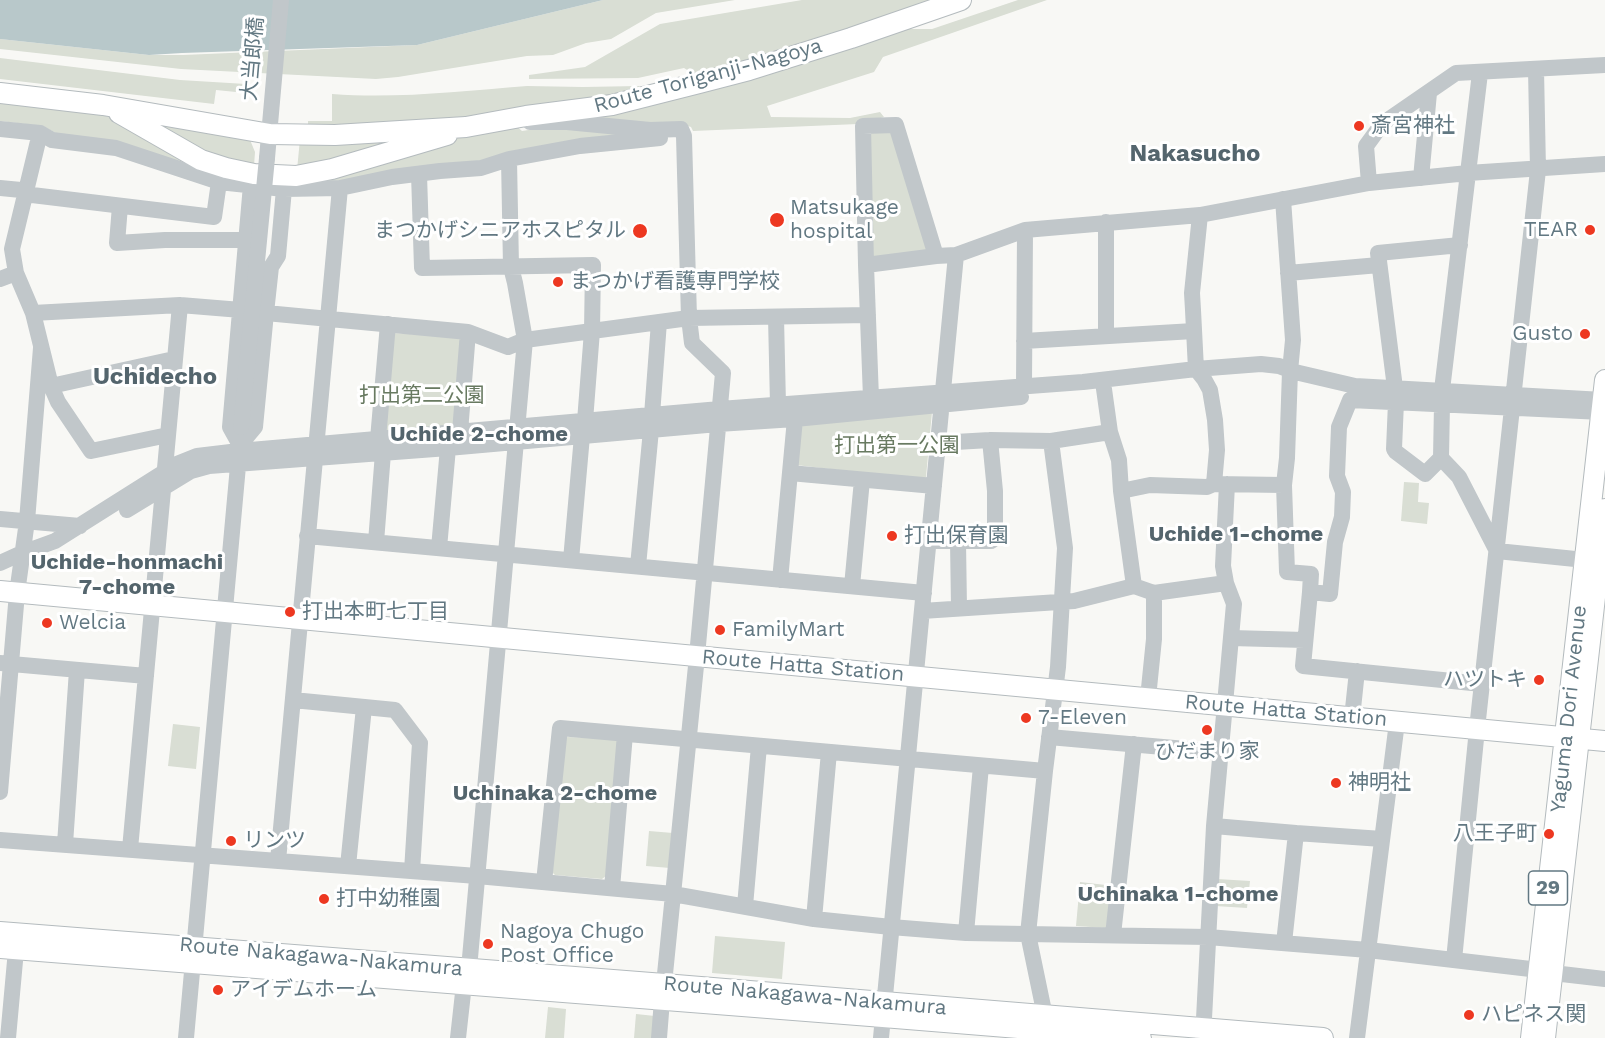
<!DOCTYPE html>
<html>
<head>
<meta charset="utf-8">
<style>
  body { margin:0 }
  canvas { display:block; background:#f8f8f5 }
</style>
</head>
<body>
<canvas width="1605" height="1038"></canvas>
<script>
const ctx = document.querySelector('canvas').getContext('2d');
ctx.lineJoin = 'round';
function paint(path, color) { ctx.fillStyle = color; ctx.fill(path, 'evenodd'); }
function trace(path, color, width, dash) { ctx.strokeStyle = color; ctx.lineWidth = width; ctx.lineCap = dash ? 'butt' : 'round'; ctx.setLineDash(dash || []); ctx.stroke(path); }
function write(font, color, halo, rows, align = 'center') {
  ctx.font = font + ' "Work Sans","Noto Sans JP",sans-serif'; ctx.lineWidth = 6; ctx.setLineDash([]); ctx.textBaseline = 'middle'; ctx.strokeStyle = halo; ctx.fillStyle = color; for (const [text, x, y, turn = 0] of rows) {
    ctx.save(); ctx.translate(x, y); ctx.rotate((+turn || 0) * Math.PI / 180); ctx.textAlign = isNaN(turn) ? turn : align; if (halo) ctx.strokeText(text, 0, 0); ctx.fillText(text, 0, 0); ctx.restore();
  }
}
const green = new Path2D(`
  M603,0H735L656,13L611,39L586,43L553,55L527,56L398,77L376,79L181,69L0,49V39L149,55H183L417,45Z
  M802,0H937L885,18L697,76L684,68L638,78L529,79V75L585,67L660,24Z
  M1018,0H1047L883,57L874,72L767,106L771,117L850,118L880,112L884,117L858,124L693,131L691,127L682,124L577,120L898,29H932Z
  M0,58L180,80L246,84V93L216,90L214,104L0,79Z
  M527,86L583,87L639,86L638,94L446,121L308,130V121H332V94C396,99 462,91 527,86Z
  M0,99L82,109L113,118L206,167L63,137L43,126L0,121Z
  M147,120L248,135L255,152L254,166L221,159L193,147Z
  M514,124L522,131L548,127L649,132L495,159L334,185L290,184L457,135Z
  M889,127L928,247L925,253L875,259L869,255L871,128Z
  M400,137L357,157L297,170L300,139Z
  M392,333L462,337L455,427L386,435Z
  M932,412L926,477L923,480L796,465L800,424Z
  M1404,482L1419,483L1418,502L1429,503L1427,524L1401,521Z
  M173,724L200,727L196,769L168,766Z
  M564,737L615,738L619,742L607,875L602,879L555,875L552,872Z
  M649,831L673,833L670,868L646,866Z
  M1217,879L1250,881L1247,908L1215,906Z
  M1080,882L1114,886L1106,928L1076,926Z
  M715,936L785,942L782,979L712,973Z
  M548,1007L566,1009L564,1038H545Z
  M636,1014L655,1016L653,1038H634Z`);
const water = new Path2D(`
  M0,0H603L417,45L182,53L149,55L0,39Z`);
const minor = new Path2D(`
  M530,122H567L650,130L681,129L684,136L689,318L692,343L723,373L697,656L664,984
  M0,129L40,133L52,140L116,148L219,182L284,189L340,188L392,177L440,171L481,168L509,159L511,267L515,283L525,340L469,969L464,984L458,1038
  M40,133L12,249L16,273L33,313L51,386L58,402L91,451L168,435
  M267,158L281,0
  M509,159L580,146L660,138
  M419,174L422,268L593,265L592,331L585,421
  M1421,178L1429,93
  M1369,183L1366,146L1382,124L1456,73L1605,65
  M251,185L230,427L240,445L255,427L266,313L468,332L508,347L525,340L689,318L868,315
  M0,188L21,190L32,195L214,217L219,182
  M1283,199L1293,340L1290,371L1287,458L1284,485L1287,572L1311,574L1310,592
  M120,206L117,243L165,240H247
  M1200,215L1192,293L1193,310L1196,369L1204,379L1210,390L1215,420L1217,450L1214,484
  M866,265L863,126L896,125L936,256
  M1288,273L1379,265
  M0,279L16,273
  M33,313L180,305L241,310
  M266,313L271,267L278,256L284,189
  M776,317L778,405
  M1106,335V222
  M1024,341L1194,331
  M51,386L174,359
  M1024,386L1025,230
  M1395,388L1378,253L1460,245
  M1104,389L1110,432L1119,460L1121,491L1134,586
  M1442,390L1480,73
  M871,398L866,265L936,256L956,255L1025,230L1200,215L1369,183L1468,173L1605,164
  M1396,402L1394,449L1396,452L1425,474L1441,458L1442,404
  M652,415L659,322
  M460,432L468,332
  M378,439L388,324
  M938,443L990,440L1051,441L1110,432
  M1441,458L1459,477L1497,551L1585,560
  M790,473L934,486
  M1121,491L1150,485L1207,487L1214,484L1284,485
  M127,510L191,471L209,466L448,448L718,424L795,419L1021,397
  M0,519L80,526
  M307,536L924,593
  M929,541H991L995,538V491L990,440
  M958,541L959,608
  M376,542L383,453
  M439,548L448,448
  M571,560L582,436
  M0,563L22,553L55,541L177,464L197,456L239,451L720,409L1083,382L1196,369L1261,364L1279,366L1295,372L1355,386L1603,400
  M638,566L651,430
  M780,580L795,419
  M852,586L862,480
  M922,611L1074,601L1134,586L1154,593L1226,583
  M1231,638L1305,640
  M0,663L146,676
  M1482,684L1303,666L1310,592L1330,594L1335,542L1342,517L1343,492L1337,476L1339,427L1350,400L1602,412
  M1148,698L1154,639V593
  M293,700L395,710L420,743L412,871
  M1352,718L1357,671
  M1049,737L1220,752
  M0,792L17,593L27,521L41,348
  M1214,826L1296,833L1382,839
  M0,840L477,876L673,894L814,919L891,927L966,933L1208,937L1368,950L1539,970
  M65,844L77,670
  M130,849L180,305
  M278,861L340,188
  M348,866L364,707
  M544,882L560,728L1045,771
  M612,888L625,734
  M745,906L759,746
  M814,919L829,752
  M966,933L981,766
  M1113,935L1134,744
  M1284,943L1296,833
  M1454,960L1477,729L1538,170L1536,69
  M1553,973L1605,979
  M1045,1016L1028,934L1045,771L1058,667L1065,548L1051,441
  M8,1038L16,950
  M186,1038L239,455
  M659,1038L662,1000
  M881,1038L956,255
  M1203,1038L1214,826L1234,604L1226,583L1223,566L1227,484
  M1357,1038L1397,722`);
const major = new Path2D(`
  M0,93L103,105L270,134L335,135L466,127L526,116L612,105L699,83L749,70L851,38L961,0
  M119,113L201,160L226,168L254,174L296,176L332,169L447,135
  M0,591L1605,741
  M0,932L664,984L1323,1038
  M0,948L883,1017L1141,1038
  M1531,1038L1605,380
  M1545,1038L1605,509`);
const minorBridge = new Path2D(`
  M241,427L267,158`);
const markers = [
  [1359,126,6,"#ed3821"],
  [777,220,8,"#ed3821"],
  [1590,230,6,"#ed3821"],
  [640,231,8,"#ed3821"],
  [558,282,6,"#ed3821"],
  [1585,334,6,"#ed3821"],
  [892,536,6,"#ed3821"],
  [290,612,6,"#ed3821"],
  [47,623,6,"#ed3821"],
  [720,630,6,"#ed3821"],
  [1539,680,6,"#ed3821"],
  [1026,718,6,"#ed3821"],
  [1207,730,6,"#ed3821"],
  [1336,783,6,"#ed3821"],
  [1549,834,6,"#ed3821"],
  [231,841,6,"#ed3821"],
  [324,899,6,"#ed3821"],
  [488,944,6,"#ed3821"],
  [218,990,6,"#ed3821"],
  [1469,1015,6,"#ed3821"]
];
const shields = [
  [1548,888,39]
];
const shieldNames = [
  ["29",1548,888]
];
const streetNames = [
  ["大当郎橋",253,59,-85],
  ["Route Toriganji-Nagoya",708,76,-15],
  ["Route Hatta Station",803,666,5],
  ["Yaguma Dori Avenue",1569,709,-84],
  ["Route Hatta Station",1286,711,5],
  ["Route Nakagawa-Nakamura",321,957,5],
  ["Route Nakagawa-Nakamura",805,996,5]
];
const poiNames = [
  ["斎宮神社",1371,126],
  ["Matsukage",790,208],
  ["hospital",790,232],
  ["TEAR",1578,230,"right"],
  ["まつかげシニアホスピタル",626,231,"right"],
  ["まつかげ看護専門学校",570,282],
  ["Gusto",1573,334,"right"],
  ["打出保育園",904,536],
  ["打出本町七丁目",302,612],
  ["Welcia",59,623],
  ["FamilyMart",732,630],
  ["ハツトキ",1527,680,"right"],
  ["7-Eleven",1038,718],
  ["ひだまり家",1207,752,"center"],
  ["神明社",1348,783],
  ["八王子町",1537,834,"right"],
  ["リンツ",243,841],
  ["打中幼稚園",336,899],
  ["Nagoya Chugo",500,932],
  ["Post Office",500,956],
  ["アイデムホーム",230,990],
  ["ハピネス関",1481,1015]
];
const parkNames = [
  ["打出第二公園",422,396],
  ["打出第一公園",897,446]
];
const neighbourhoodNames = [
  ["Uchide 2-chome",479,435],
  ["Uchide 1-chome",1236,535],
  ["Uchide-honmachi",127,563],
  ["7-chome",127,588],
  ["Uchinaka 2-chome",555,794],
  ["Uchinaka 1-chome",1178,895]
];
const quarterNames = [
  ["Nakasucho",1195,154],
  ["Uchidecho",155,377]
];
paint(green, '#d9ded4');
paint(water, '#b8c8ca');
trace(major, '#b4bbbe', 22);
trace(minor, '#c1c7ca', 16);
trace(major, '#fff', 20);
trace(minorBridge, '#c1c7ca', 16);
for (const [x, y, r, color] of markers) { const dot = new Path2D(); dot.arc(x, y, r, 0, 2 * Math.PI); ctx.fillStyle = color; ctx.fill(dot); trace(dot, '#fff', 2); }
for (const [x, y, w] of shields) { const box = new Path2D(); box.roundRect(x - w / 2, y - 17, w, 34, 4.5); ctx.fillStyle = '#fff'; ctx.fill(box); trace(box, '#627882', 1.5); }
write('bold 20px', '#627882', null, shieldNames);
write('21px', '#627882', '#fff', streetNames);
write('21px', '#627882', '#fff', poiNames, 'left');
write('21px', '#687a61', '#fff', parkNames);
write('bold 22px', '#54656d', '#fff', neighbourhoodNames);
write('bold 24px', '#54656d', '#fff', quarterNames);
</script>
</body>
</html>
